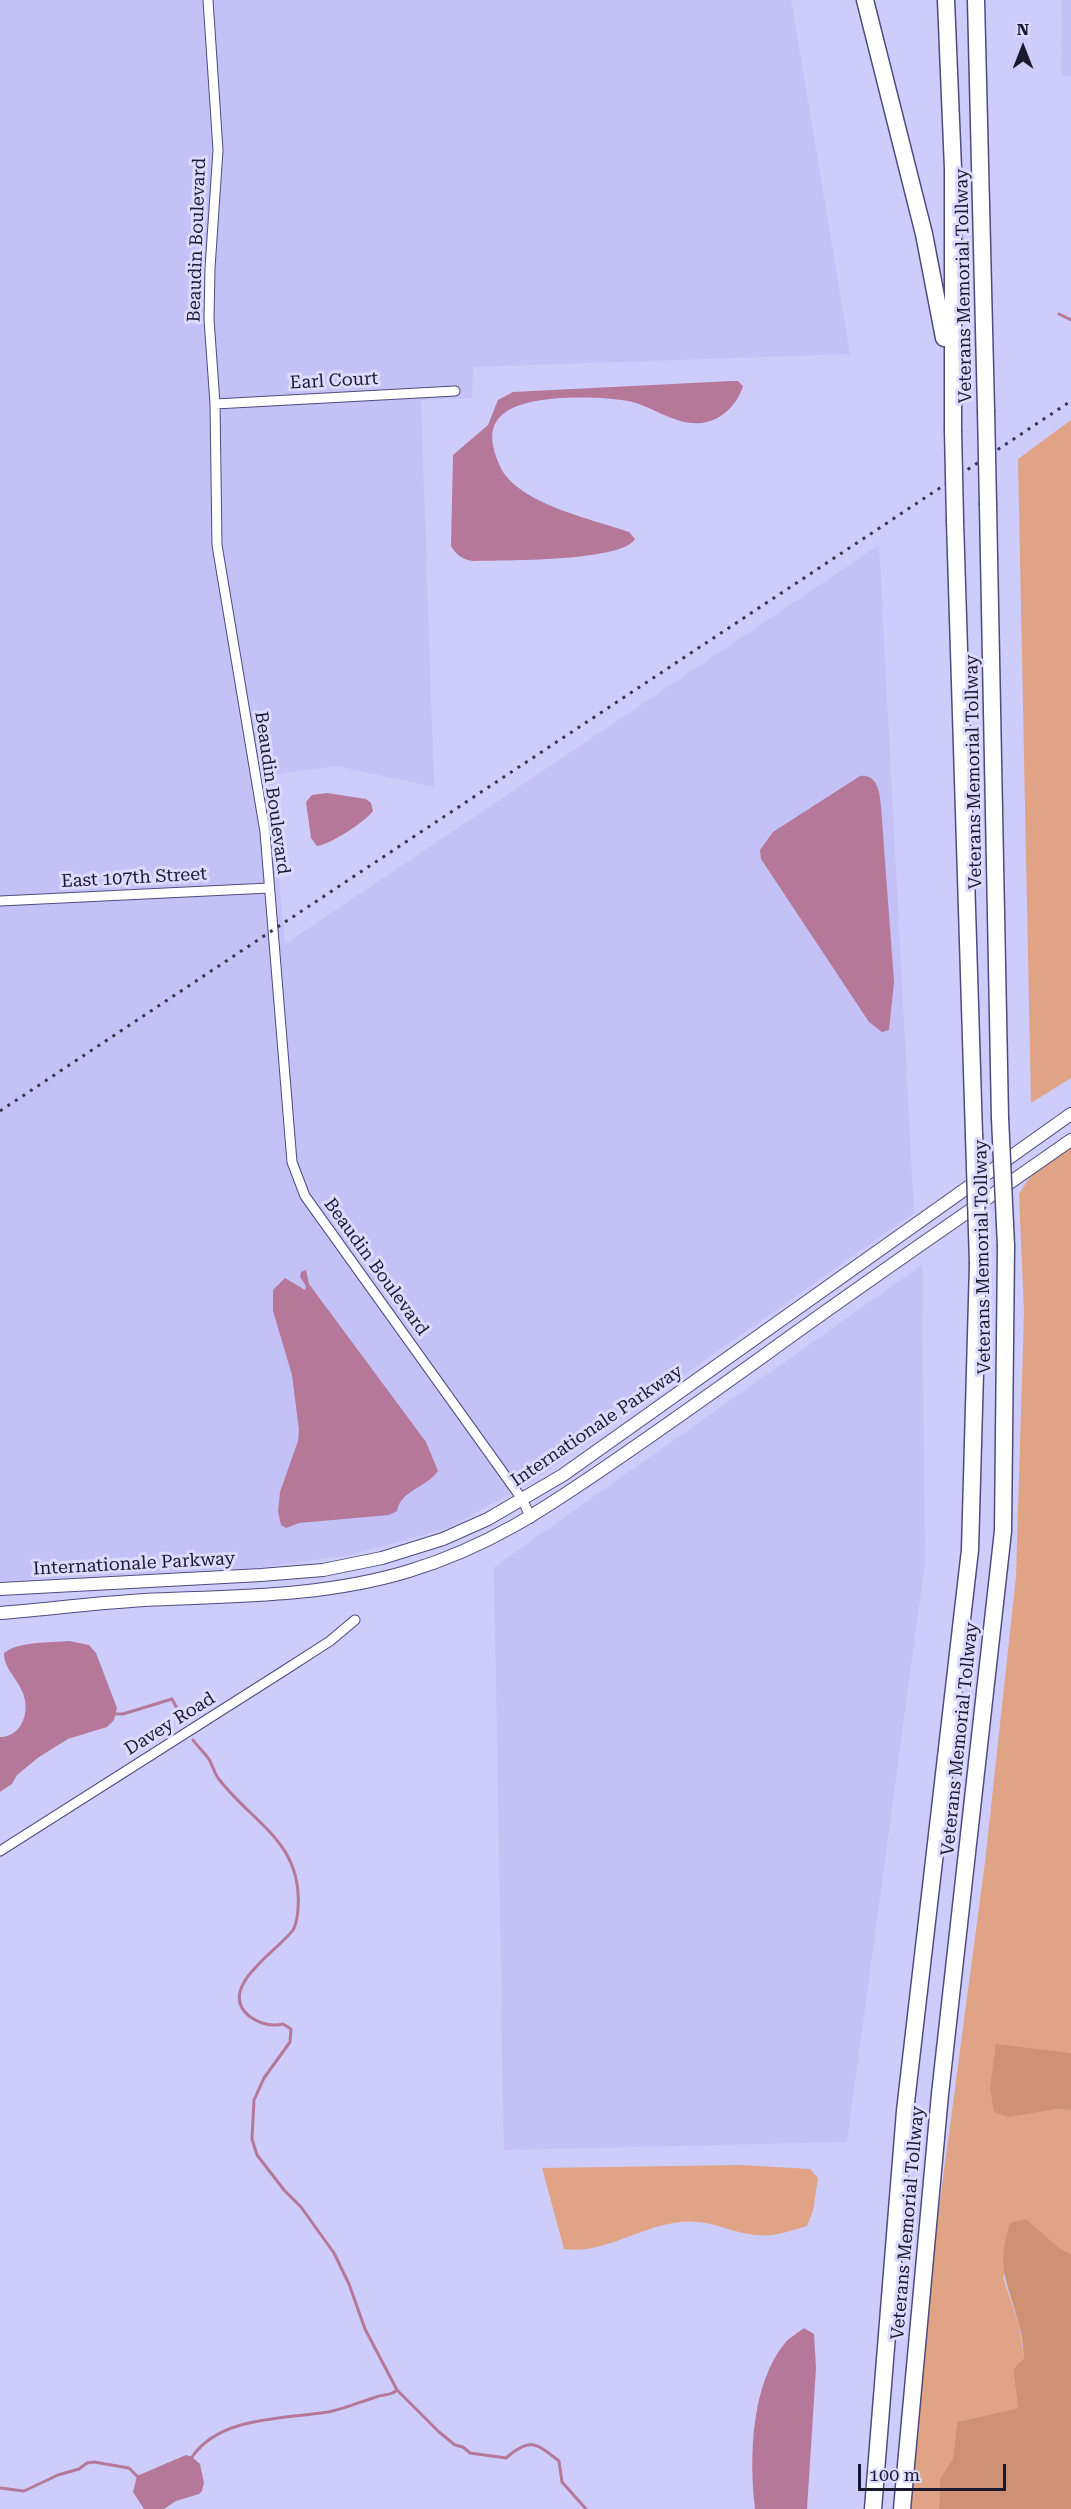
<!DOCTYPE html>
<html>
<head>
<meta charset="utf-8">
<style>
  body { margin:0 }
  #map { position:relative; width:1071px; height:2509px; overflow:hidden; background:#ceccfb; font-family:"Roboto Serif",serif }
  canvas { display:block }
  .north { position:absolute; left:993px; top:18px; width:60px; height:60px; -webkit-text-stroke:4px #dcdbff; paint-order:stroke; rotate:0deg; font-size:16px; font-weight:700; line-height:24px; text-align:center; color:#1a192e }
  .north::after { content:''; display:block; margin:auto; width:21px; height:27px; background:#1a192e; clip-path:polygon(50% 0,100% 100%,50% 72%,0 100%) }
  .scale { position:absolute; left:858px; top:2464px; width:148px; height:27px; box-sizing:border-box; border:3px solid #1a192e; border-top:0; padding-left:8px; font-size:18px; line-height:21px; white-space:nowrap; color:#1a192e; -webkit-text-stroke:4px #dcdbff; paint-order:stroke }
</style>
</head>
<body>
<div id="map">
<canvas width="1071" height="2509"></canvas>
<div class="north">N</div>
<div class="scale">100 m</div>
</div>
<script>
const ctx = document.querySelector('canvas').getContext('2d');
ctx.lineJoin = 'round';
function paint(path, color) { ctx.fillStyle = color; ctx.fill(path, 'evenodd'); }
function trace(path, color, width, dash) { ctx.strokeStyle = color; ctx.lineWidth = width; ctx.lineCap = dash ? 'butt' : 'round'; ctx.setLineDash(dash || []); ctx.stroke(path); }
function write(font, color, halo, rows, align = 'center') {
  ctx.font = font + ' "Roboto Serif",serif'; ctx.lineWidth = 6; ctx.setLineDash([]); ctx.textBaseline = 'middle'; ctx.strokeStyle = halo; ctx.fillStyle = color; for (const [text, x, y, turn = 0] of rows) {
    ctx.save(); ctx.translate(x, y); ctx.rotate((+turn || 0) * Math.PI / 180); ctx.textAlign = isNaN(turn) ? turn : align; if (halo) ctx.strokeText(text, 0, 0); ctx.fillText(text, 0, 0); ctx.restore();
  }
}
const built = new Path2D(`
  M0,0H791L850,354L473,367L472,398L421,400L434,787L337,766L262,776L275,840L285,944L879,545L914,1213L533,1481L448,1528L350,1555L255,1568L0,1581Z
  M1061,0H1071V76H1062Z
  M922,1265L925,1562L847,2142L504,2150L494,1567Z`);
const green = new Path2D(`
  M1071,420V1078L1031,1103L1018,459Z
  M1071,1147V2053L1069,2052L1033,2112L1057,2109L1071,2110V2254L1058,2247L1026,2220L1003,2277L1019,2325L1024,2358L1013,2369L1018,2408L957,2422L953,2458L940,2479L939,2509H911L933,2254L985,1862L1016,1577L1024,1312L1019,1194L1029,1178Z
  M741,2165L810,2169L818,2178L813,2211L807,2226C790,2231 775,2237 757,2235C729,2233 712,2219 680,2222C640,2226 603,2255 564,2249L542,2168Z`);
const forest = new Path2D(`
  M996,2044L1071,2053V2110L1057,2109L1008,2117L994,2112L990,2088Z
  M1026,2219L1058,2247L1071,2254V2509H939L940,2479L953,2458L957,2422L1018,2408L1013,2369L1024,2358C1023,2347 1022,2335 1019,2325C1008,2281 995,2270 1010,2223Z`);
const water = new Path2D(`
  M732,381H738L743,386C737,405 722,420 702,423C675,426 653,406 628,401C598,396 521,393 500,417C487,430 493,449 499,464C514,503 592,519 629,532L635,539C622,562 501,560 473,561C462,559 457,556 451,546L453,455L488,425L498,400L513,392Z
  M860,776C878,774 880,794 881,807L894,982L889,1030L882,1032L869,1022L761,859L760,850L773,832Z
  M327,793L366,799L371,803L373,811C366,821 330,845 317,846L311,838L306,802L312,795Z
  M306,1270L309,1284L426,1442L438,1471C427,1487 400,1491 397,1511L389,1515L299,1523L286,1528L281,1525L278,1512L280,1492L298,1441L299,1430L292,1375L273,1311V1290L285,1278L305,1290L306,1286L300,1277L301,1272Z
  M69,1641L89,1645L96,1653L117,1708L114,1720L107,1727L68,1739L39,1757L17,1775L12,1784L0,1792V1737C23,1737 31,1709 22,1691C16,1677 4,1668 4,1653C20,1641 49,1643 69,1641Z
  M804,2328L814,2334L816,2368L807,2509H755C749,2458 751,2384 785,2343C790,2337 798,2333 804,2328Z
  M186,2455L192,2457L200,2464L204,2483L202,2491L199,2494L176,2501L164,2509H144L133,2492L137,2476Z`);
const stream = new Path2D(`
  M1059,314L1071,320
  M116,1714H123L172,1699L185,1723
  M193,1740C198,1747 206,1754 210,1761C213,1767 214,1772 218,1778C252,1823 303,1842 298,1908C298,1914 296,1925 293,1930C279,1950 215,1988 249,2016C260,2024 271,2027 283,2024L291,2029L290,2042L264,2078L254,2100L252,2139L257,2155L284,2190L301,2207L334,2253L349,2284L365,2329L397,2390L439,2432L455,2445L463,2447L470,2453L506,2458C530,2437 536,2443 559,2461L562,2482L586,2509
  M192,2457C220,2416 284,2419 328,2412C344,2409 360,2402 376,2397C384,2394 391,2396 397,2390
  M0,2488L24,2491L58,2475L79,2469L87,2463L94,2462L129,2468L137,2476`);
const minor = new Path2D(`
  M208,0L218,150L210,268L209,319L215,404L217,545L265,832L292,1162L305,1196L522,1499L531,1518
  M215,404L455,391
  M0,901L269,888
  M0,1851L285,1670L330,1641L355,1620`);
const tertiary = new Path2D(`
  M0,1589L261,1575L323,1570L382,1558L443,1539L488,1519L563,1475L1071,1114
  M0,1613C48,1609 96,1603 145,1600C233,1596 324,1597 409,1571C488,1547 543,1510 610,1464C664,1427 716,1390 769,1352C868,1280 970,1211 1071,1140`);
const motorway = new Path2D(`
  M865,0L924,234L944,338
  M946,0L953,169V430
  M976,0L986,410
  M988,505L1000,1118
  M955,521L974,1135
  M873,2509L905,2111L970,1550L978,1264
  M902,2509L940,2094L1003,1531L1006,1246`);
const rail = new Path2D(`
  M0,1111L1071,401`);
const motorwayBridge = new Path2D(`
  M986,410L988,505
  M953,430L955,521
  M1000,1118L1006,1246
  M974,1135L978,1264`);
const streetNames = [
  ["Beaudin Boulevard",197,240,-88],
  ["Veterans Memorial Tollway",964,286,-91],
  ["Earl Court",334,381,-3],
  ["Veterans Memorial Tollway",974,772,-91],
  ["Beaudin Boulevard",272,793,82],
  ["East 107th Street",134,878,-3],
  ["Veterans Memorial Tollway",983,1257,-91],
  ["Beaudin Boulevard",376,1267,54],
  ["Internationale Parkway",597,1426,-34],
  ["Internationale Parkway",134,1564,-3],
  ["Davey Road",170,1724,-32],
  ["Veterans Memorial Tollway",960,1739,-84],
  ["Veterans Memorial Tollway",908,2223,-85]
];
paint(built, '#c4c1f6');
paint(green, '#e0a386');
paint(forest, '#cf9173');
paint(water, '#b57898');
trace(stream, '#b57898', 3);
trace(minor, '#4f4b7d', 11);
trace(tertiary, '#4f4b7d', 14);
trace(motorway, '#4f4b7d', 19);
trace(minor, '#fff', 9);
trace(tertiary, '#fff', 12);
trace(motorway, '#fff', 16);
trace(rail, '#383650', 3, [3, 6]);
trace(motorwayBridge, '#4f4b7d', 19, []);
trace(motorwayBridge, '#fff', 16);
write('18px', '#1a192e', '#dcdbff', streetNames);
</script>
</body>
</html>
